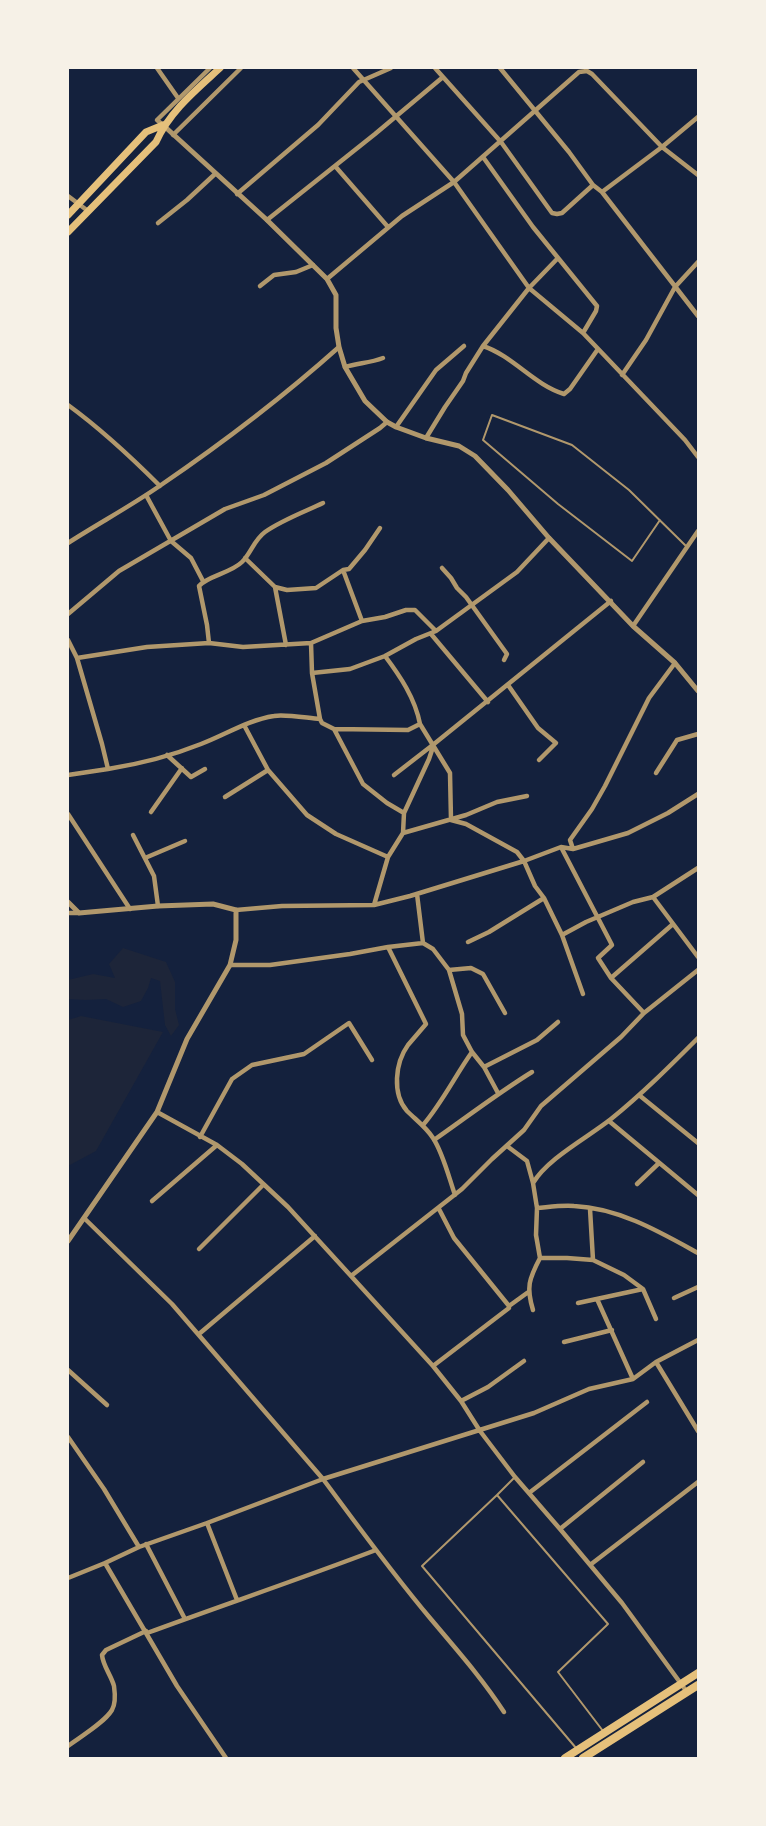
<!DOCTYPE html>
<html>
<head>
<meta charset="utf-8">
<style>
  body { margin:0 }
  #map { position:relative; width:766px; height:1826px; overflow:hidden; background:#14213d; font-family:"Open Sans",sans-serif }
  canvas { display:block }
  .frame { position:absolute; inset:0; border:69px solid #f6f1e7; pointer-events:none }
</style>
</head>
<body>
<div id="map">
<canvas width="766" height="1826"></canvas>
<div class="frame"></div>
</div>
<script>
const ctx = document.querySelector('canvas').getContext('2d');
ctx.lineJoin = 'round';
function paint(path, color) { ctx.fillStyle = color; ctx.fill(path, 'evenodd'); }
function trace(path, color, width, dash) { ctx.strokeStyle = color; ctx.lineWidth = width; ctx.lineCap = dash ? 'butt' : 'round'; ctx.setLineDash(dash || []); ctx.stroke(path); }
const green = new Path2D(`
  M123,948L166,962L175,982V1009L179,1025L171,1036L165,1025L160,981L151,978L148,988L141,1001L123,1007L106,999L85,1000L68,999V980L93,974L115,978L109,964Z
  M81,1016L163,1032L96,1151L68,1166V1020Z`);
const service = new Path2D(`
  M660,520L632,561L558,504L483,440L492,415L572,445L629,490L687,547
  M515,1477L497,1495L608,1624L558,1672L603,1731
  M497,1495L422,1566L576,1748`);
const minor = new Path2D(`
  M157,68L178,98
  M353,68L454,182L529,288L583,333
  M435,68L501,142L552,213L557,214L562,213L593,185
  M500,68L569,152L593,185L602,192L698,316
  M163,125L157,120L210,68
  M173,135L241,68
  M483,157L533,227L597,306L596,311L583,333L685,440L698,457
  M335,166L388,227
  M602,192L662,147L698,117
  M237,194L318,125L359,82L391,68
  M68,196L88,211
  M267,220L375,134L443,77
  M158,223L187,200L215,174
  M327,279L402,216L454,182L579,72L587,71L592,74L662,147L698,175
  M260,286L274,275L296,272L313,265
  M483,346C513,356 534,385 564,394L570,389L598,349
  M345,367C358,363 370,363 383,358
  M622,375L646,340L675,287L698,262
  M68,405C101,429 131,457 160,486
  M396,427L436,370L464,346
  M426,438L445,407L463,381L466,373L483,346L529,288L558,258
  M146,495L171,541L191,558L203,581
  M68,543C99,523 131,506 161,485C224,442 283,397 339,347
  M245,558L275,587L286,645
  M442,568L451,578L457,588L466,597L507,654L504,660
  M343,570L362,621
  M275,587L287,590L316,588L343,570L349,569L365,550L380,528
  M68,614L119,571L225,509L264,495L326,463L380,428L387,422
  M633,626L698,531
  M431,634L488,702
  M68,640L77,658L102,744L108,769C139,764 171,756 201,744C225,735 248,720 274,716C285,714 307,718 320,719
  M209,643L207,625L199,586C207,576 231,573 242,562C251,553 254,540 265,532C282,520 304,512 323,503
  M311,643L312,673L320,719L322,723L334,729L408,730L420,724L450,773L451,820L466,824L517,852L524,861L535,886L544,898L562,935L583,994
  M385,656C400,676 415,698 420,724
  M77,658L147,647L209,643L243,647L311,643L362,621L385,617L406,610H415L436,631
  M312,673L350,669L385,656L416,639L436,631L517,572L549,538
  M508,685L538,728L556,743L539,760
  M244,725L268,770L307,815L336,834L388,857
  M334,729L363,784L387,803L404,813
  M167,755L191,777L205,769
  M656,773L677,740L698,734
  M68,775L108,769
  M394,775L434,744
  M225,797L268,770
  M151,812L182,768
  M68,814L130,909
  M403,833L466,815L497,802L527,796
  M133,835L154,876L158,906
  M561,847L612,945L598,958L611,978L644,1013
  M573,849L570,840L592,809L605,786L649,698L675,663
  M145,858L185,841
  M417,894L423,943
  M653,897L698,957
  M374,905L388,857L403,833L404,813L429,759L434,744L611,601
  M236,910L282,906L374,905L410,896L524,861L561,847L573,849L628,833L668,813L698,794
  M68,913H79
  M562,935L586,922L633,902L653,897L698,868
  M468,942L489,932L544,898
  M388,947L426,1024C420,1031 414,1038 408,1045C395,1063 392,1094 407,1111C416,1120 426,1127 433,1138C443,1153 449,1178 455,1195
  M230,965H270L350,954L388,947L423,943L433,949L449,970L471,968L483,974L505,1013
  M449,970L462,1014L463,1035L472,1052L484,1067
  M611,978L673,924
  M698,1038C670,1066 642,1094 611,1119C587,1138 548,1158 533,1183L537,1208C549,1207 562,1205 574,1206C619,1208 660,1232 698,1253
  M498,1093L484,1067L537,1040L558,1022
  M639,1095L698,1143
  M157,1112L217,1145L242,1164L288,1207L351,1276L433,1366L461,1401L480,1431L515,1477L560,1529L622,1603L687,1692
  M609,1121L698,1195
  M423,1125C442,1103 455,1076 472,1052
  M200,1137L232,1079L252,1065L304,1054L349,1023L372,1060
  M434,1140C467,1117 498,1093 532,1072
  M507,1146L527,1161L533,1183
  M637,1184L659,1163
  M152,1201L217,1145
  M537,1208L536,1235L540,1258
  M439,1209L454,1238L509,1306
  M590,1209L593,1260
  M84,1218L172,1304L323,1479L207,1523L139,1547L105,1563L177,1686L226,1758
  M199,1249L263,1185
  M351,1276L462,1189L492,1159L524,1130L541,1106L621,1037L644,1013L698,970
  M674,1298L698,1287
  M597,1299L633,1379
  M578,1303L643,1289
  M533,1310C526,1287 529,1279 540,1258H567L593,1260L624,1275L643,1289L656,1319
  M199,1334L315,1236
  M564,1342L612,1330
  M656,1362L698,1431
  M433,1366L509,1308V1306L527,1293
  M68,1370L107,1405
  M461,1401L488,1387L524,1361
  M68,1437L104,1489L139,1547
  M529,1493L647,1402
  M207,1523L237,1600
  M560,1529L643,1462
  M146,1544L185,1619
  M590,1565L698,1482
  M68,1578L105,1563
  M147,1633C223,1605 300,1579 376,1550
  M504,1712C482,1678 456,1649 430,1618C392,1573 358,1526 323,1479L534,1413L589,1389L633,1379L656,1362L698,1340
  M68,1746C80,1737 104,1723 112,1710C116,1703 115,1693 114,1686C111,1675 103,1666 102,1655L106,1650L146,1631`);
const tertiary = new Path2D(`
  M163,125L267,220L327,279L336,295V328L339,347L345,367L365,401L387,422L396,427L426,438L459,446L475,456L508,490L549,538L633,626L675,663L698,691
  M68,902L79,913L158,906L213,904L236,910V940L230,965L187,1039L157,1112L68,1241`);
const primary = new Path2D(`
  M68,215L146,132L163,125
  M68,232L156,142C170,111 196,90 220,68`);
const trunk = new Path2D(`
  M565,1758L698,1673
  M583,1758L698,1685`);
paint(green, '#1d2539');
trace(service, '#b1986c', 2);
trace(minor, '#b1986c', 4.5);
trace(tertiary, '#b1986c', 5);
trace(primary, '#e5c07b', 7);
trace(trunk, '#e5c07b', 8);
</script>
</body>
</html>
